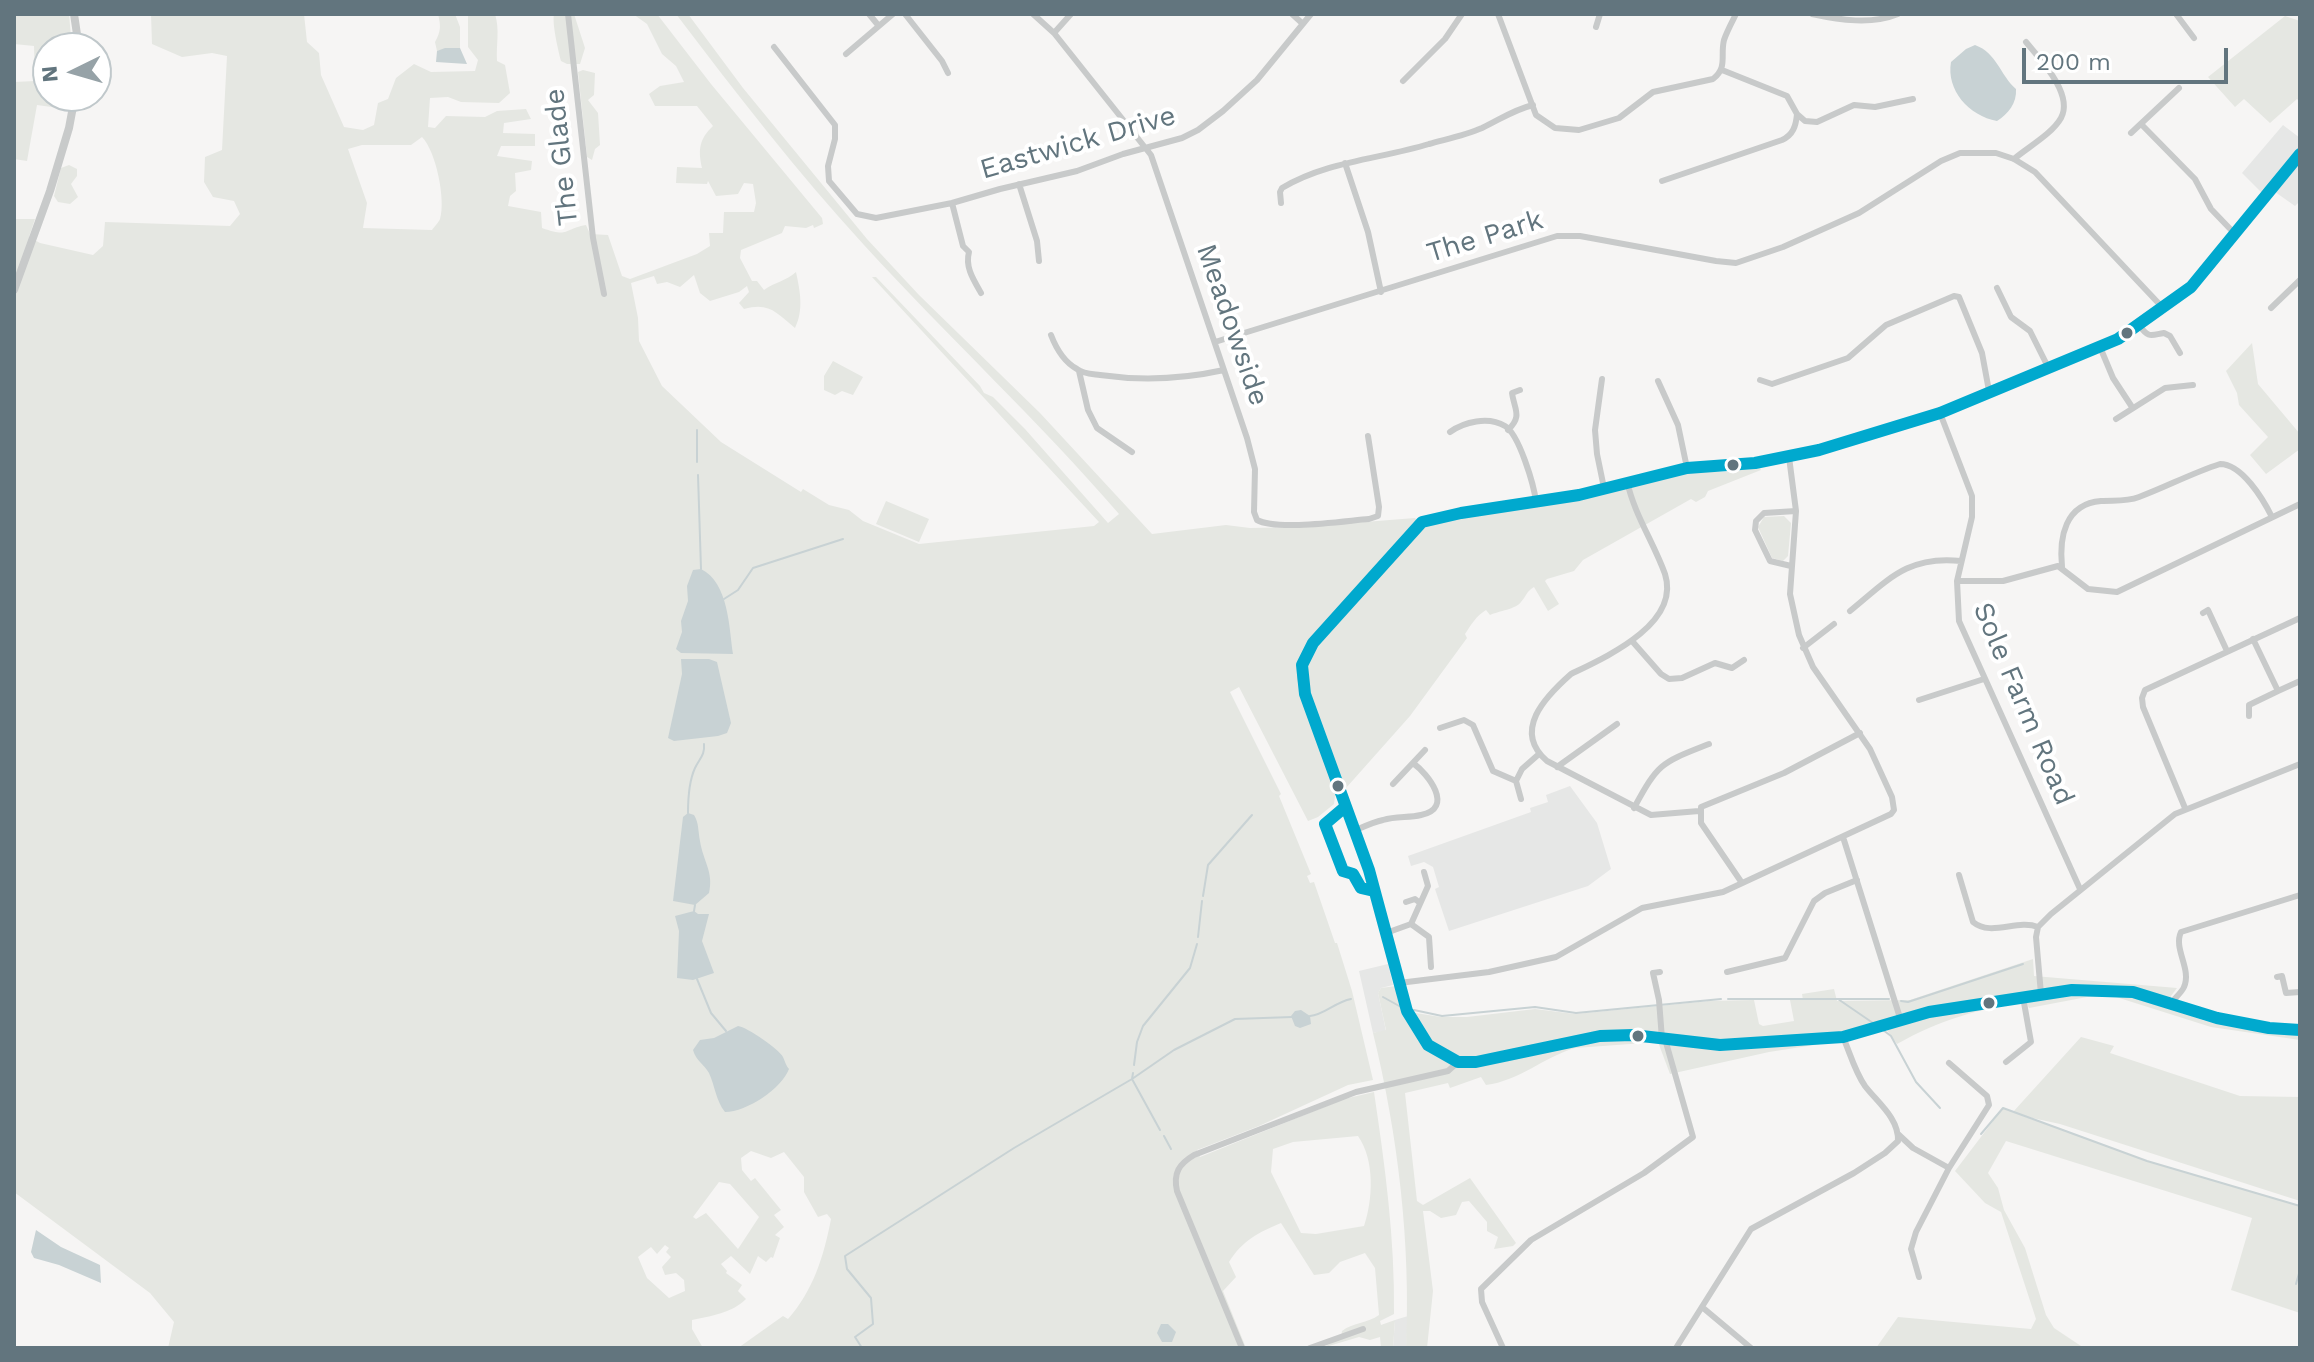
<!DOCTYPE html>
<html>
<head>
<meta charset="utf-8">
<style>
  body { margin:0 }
  #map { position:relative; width:2314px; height:1362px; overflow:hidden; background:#f6f5f4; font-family:"Work Sans",sans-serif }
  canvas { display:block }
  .frame { position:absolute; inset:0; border:16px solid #62757e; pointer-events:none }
  .north { position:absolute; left:32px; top:32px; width:80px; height:80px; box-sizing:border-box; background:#fff; border:2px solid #c0c8cb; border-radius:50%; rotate:265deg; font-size:22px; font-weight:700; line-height:32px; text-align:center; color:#62757e }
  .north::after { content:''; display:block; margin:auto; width:28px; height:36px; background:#96a2a7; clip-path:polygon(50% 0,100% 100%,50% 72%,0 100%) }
  .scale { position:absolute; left:2022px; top:48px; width:206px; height:36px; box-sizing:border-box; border:4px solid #62757e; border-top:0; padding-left:10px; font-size:24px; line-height:28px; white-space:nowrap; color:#62757e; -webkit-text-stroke:6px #fff; paint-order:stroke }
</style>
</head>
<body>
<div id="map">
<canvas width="2314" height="1362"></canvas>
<div class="frame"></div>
<div class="north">N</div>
<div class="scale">200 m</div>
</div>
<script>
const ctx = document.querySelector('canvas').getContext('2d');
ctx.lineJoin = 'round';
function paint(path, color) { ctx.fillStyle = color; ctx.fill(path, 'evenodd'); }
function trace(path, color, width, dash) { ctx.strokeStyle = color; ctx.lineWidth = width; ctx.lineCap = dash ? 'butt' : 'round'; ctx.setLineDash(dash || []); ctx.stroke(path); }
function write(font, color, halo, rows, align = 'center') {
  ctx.font = font + ' "Work Sans",sans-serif'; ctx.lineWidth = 8; ctx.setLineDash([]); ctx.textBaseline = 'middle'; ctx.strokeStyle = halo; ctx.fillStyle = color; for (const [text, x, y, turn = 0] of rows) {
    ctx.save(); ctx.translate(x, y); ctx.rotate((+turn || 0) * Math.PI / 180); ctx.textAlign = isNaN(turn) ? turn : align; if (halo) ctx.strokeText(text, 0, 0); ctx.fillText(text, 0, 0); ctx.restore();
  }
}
const built = new Path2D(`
  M2283,125L2300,138V201L2295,206L2268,187L2262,193L2242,173Z
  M1570,786L1597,823L1611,869L1588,886L1449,931L1435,889L1439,887L1433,867L1424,862L1411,866L1408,856L1531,812L1530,808L1548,802L1546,795Z
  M1388,964L1393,985L1381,988L1378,993L1386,1031L1373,1033L1359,971Z
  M1408,1316L1406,1348H1393L1395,1320Z`);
const green = new Path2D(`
  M14,14H69L72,48H48V96H68L66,109L37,105L27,161L14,159V82L35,81L34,46L14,44Z
  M151,14H304L307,42L319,53L321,75L344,127L363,130L374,125L378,103L388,99L396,78L414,64L431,72L475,71L478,60L468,47V14H495C500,30 496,44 497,61L505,65L510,93L499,103L461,102L448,97L430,98L428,127L435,128L446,116L485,117L497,111L526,109L531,119L504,123L503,133L535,134V146H501L497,156L532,161L531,170L515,173L516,191L510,196L508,206L541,212L542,228C570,238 563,229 586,225L590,234L608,235L622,276L630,279L697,254L710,246L709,233H723L724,212H754L756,203L753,184L744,183L738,194L716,196L708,181L707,184L676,183L677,167L702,168C698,150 699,139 713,126L697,106H655L649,94L660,86L684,82L676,66L662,54L647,24L633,14H657L711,84L822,218L823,224L814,228L813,225L806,228L785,226L782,233L741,250L740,258L752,281H757L764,290C775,282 786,281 796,272C800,291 804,310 795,328C776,313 770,302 744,309L739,303L749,292L747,286L739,292L710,301L700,293L694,275L680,287L667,282L657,284L654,276L631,283L638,318L639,341L662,386L721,442L801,492L803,489L829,505L849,510L863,521L919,544L1094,526L1099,522L872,277H876L980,386L984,393L993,397L1025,429L1108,523L1119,514C1038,420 947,336 864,245C797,172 736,93 676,14H688L743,88L867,239L919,295L1040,413L1152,534L1226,525L1250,528L1301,527L1415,518L1424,527L1442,520L1563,502L1693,471L1721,472L1760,468L1761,470L1708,491L1705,497L1696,502L1691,499L1583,560L1574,571L1547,579L1545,581L1559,604L1548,611L1534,587C1526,592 1527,595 1521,602C1516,609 1499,611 1490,615L1486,610C1476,616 1471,625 1465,634L1467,638L1410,716L1346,788L1335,796L1334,804L1318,817L1308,821L1239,687L1230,692L1281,794L1279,796L1311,874L1307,876L1310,883L1314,882L1335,943H1337L1352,991L1373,1080L1348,1085L1259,1126L1197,1150L1200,1157L1344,1099L1374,1092C1385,1166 1395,1239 1394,1314L1380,1321L1381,1325L1395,1320L1393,1348H1381L1380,1337L1370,1340L1359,1337L1322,1348L1341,1338L1342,1331C1352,1323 1368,1323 1379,1315L1375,1268L1365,1253L1340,1262L1329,1273L1314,1275L1281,1223C1259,1232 1242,1241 1229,1262L1236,1277L1223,1291L1246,1348H738L783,1316L788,1319C813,1291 824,1256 831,1219L827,1214L818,1217L804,1192V1177L784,1152L771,1158L751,1151L741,1158L742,1170L751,1181L755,1178L781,1210L774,1215L784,1227L775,1235L780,1238L773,1258L771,1257L766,1262L758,1256L750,1274L731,1256L721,1264L727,1271L726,1273L742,1285L738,1291L746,1299C732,1313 711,1316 692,1320V1329L703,1348H168L174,1322L150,1293L14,1192V219H35L29,237L40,243L93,255L103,246L105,222L230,226L240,214L234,201L213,197L204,182L205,157L222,150L227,56L212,53L182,57L152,44ZM422,137C436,151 446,200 440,219C439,222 434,227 432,230L363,228L367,203L348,149L362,145H411ZM1358,1136C1375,1160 1373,1200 1364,1226L1316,1234L1301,1233L1271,1172L1273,1149L1293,1142ZM719,1182L730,1184L759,1217L738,1249L706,1213L696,1219L693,1217ZM665,1245L669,1248L666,1252L671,1257L662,1267L665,1275L676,1273L684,1280L685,1291L669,1298L647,1278L638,1257L651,1247L657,1254Z
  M438,14H455L460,27V48L437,51L435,42C441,31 441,26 438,14Z
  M554,14H574L585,48L580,64H567L561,61C558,49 552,24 554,14Z
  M2285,16L2300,21V102L2297,99L2270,123L2244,99L2235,107L2208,77Z
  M583,70L595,73L594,95L588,100L598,113L600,145L595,149L592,160L587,157L578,72Z
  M69,165L77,169V176L71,184L78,197L70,204L58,202L54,196L61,168Z
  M2252,343L2258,384L2300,434V449L2266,474L2250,455L2268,437L2239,405L2237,393L2226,371Z
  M833,361L863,377L853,395L842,391L835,395L824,390V376Z
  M886,501L929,519L919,542L876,524Z
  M1784,516L1791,523L1788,556L1783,561L1772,558L1758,527L1764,517Z
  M2033,959L2034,976L2177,988L2171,996L2170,1008L2205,1021L2300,1034V1040L2211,1027L2113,996L2087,997L2029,1008L2026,1002C1977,1009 1940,1020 1897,1044L1886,1029L1853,1039L1769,1052L1670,1074L1658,1042L1575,1048C1544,1057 1519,1081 1486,1085L1481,1077L1450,1088L1448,1083L1405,1093L1417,1201L1423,1205L1470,1178L1516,1243L1513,1246L1494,1249L1498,1237L1487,1231V1222L1469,1201L1462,1202L1456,1215L1441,1218L1430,1211H1423L1433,1291L1427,1348H1406C1411,1244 1398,1135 1373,1033L1386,1030L1378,993L1381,988L1396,986L1403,1011L1441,1017H1467L1535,1009L1575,1014L1709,1001L1754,1000L1759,1024L1763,1026L1794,1021L1790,1000H1803L1802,994L1834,989L1837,1001L1910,1000Z
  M2081,1037L2114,1046L2110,1053L2240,1096L2300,1097V1201L2060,1124L2023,1116L2147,1161L2300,1206V1313L2231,1290L2252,1218L2006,1141L1988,1173L1998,1188L2004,1210L2025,1248L2046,1315L2054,1328L2084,1348H1876L1898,1317L2031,1329L2036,1319L2001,1212L1985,1203L1955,1171L2003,1108L2013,1112Z`);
const water = new Path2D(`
  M1975,45C1997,53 2000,75 2016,89C2017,103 2008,114 1997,121C1969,116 1946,90 1951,62L1966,49Z
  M445,48H460L467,64L436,62L437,51Z
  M701,569C729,583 729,628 733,654L681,653L676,649L682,632L681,621L688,601L687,586L693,570Z
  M681,659H709L717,662L731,723L727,733L718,736L674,741L668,738L682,674Z
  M688,813L694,815C699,823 698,831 700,841C703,861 714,872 709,893L695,905L673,901L683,817Z
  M694,911L698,914H709L702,941L714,973L693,980L677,978L679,931L675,916Z
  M1301,1010L1310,1016L1311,1024L1300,1028L1295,1026L1291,1016L1295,1011Z
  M738,1026C747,1027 779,1049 783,1057C785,1061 786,1066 789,1069C782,1088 747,1112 725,1112C716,1101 715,1086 709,1073C704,1064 696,1061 693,1050L700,1040L714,1038Z
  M36,1230L61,1247L100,1265L101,1283L59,1265L34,1258L31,1252Z
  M1161,1324H1168L1176,1332L1172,1342H1162L1157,1333Z`);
const stream = new Path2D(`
  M697,462V430
  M698,475L701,569
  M724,599L738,590L753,568L843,539
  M688,813C688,799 689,781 695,768C700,758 705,755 704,744
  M1203,896L1208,865L1252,815
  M694,911L695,905
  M1198,937L1202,901
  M697,979L711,1013L726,1031
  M1383,997L1401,1007
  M1728,999H1889
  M1838,999L1873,1023
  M1901,1001L1908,1002L2023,964
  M1414,1010L1442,1016L1535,1007L1576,1013L1721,999
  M1310,1016C1324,1015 1335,1002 1351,999
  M1883,1030L1891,1036L1916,1082L1940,1108
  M1134,1065L1137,1042L1143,1026L1190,968L1197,944
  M1133,1073L1132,1079L1160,1130
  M1981,1134L2003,1108L2147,1161L2300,1206
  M1164,1136L1171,1149
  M2296,1284L2300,1270
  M862,1348L855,1337L873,1324L871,1298L847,1269L845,1256L1014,1148L1132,1079L1174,1050L1235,1019L1292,1017`);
const minor = new Path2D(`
  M568,14L593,238L604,294
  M869,14L878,25
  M905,14L942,61L948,73
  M1033,14L1054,33L1151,155L1247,438L1255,469L1254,512L1257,520C1277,531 1344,521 1369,519L1378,516L1379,507L1368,436
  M1292,14L1303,24
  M1498,14L1536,115L1555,128L1579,130L1619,118L1653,92L1713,79C1728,67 1720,56 1724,40C1727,31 1732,22 1736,14
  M1812,14C1840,20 1871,25 1898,14
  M2176,14L2194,38
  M1596,27L1600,14
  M1054,33L1071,14
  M774,47L835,125V139L828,166L829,181L857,214L876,218L952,203L1000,189L1077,171L1123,154L1182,138L1198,130L1223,111L1257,80L1311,14
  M846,54L893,14
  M1403,81L1445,39L1462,14
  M1797,114L1805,121L1817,122L1854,105L1875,107L1913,99
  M2142,125L2195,179L2211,209L2235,234
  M2131,133L2179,88
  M2014,159C2028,147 2052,134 2061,118C2074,94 2040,59 2026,42
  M1345,163L1368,232L1381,292
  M1662,181L1782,140C1793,135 1796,126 1797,114L1787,96L1722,70
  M1019,184L1037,241L1039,261
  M952,203L963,246L969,252C965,267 973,279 981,293
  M1281,203L1280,192L1282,188C1327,161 1380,159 1429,144C1447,139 1466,135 1482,128C1501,119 1513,110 1533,105
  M1997,288L2011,317L2030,331L2048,367
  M2271,308L2300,280
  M2139,325C2149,339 2151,335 2164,333L2170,336L2180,353
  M1051,335C1056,348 1064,362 1077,369C1083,374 1093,374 1100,375C1142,381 1183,379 1224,370
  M1215,342L1557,236H1580L1716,261L1736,263L1783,247L1859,213L1941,161L1960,153H1996L2014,159L2035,172L2163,308
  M2100,347L2113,378L2132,407
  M1079,371L1088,410L1097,428L1132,452
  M1602,379L1595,430L1597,454L1604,488
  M1760,380L1772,384L1848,358L1886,325L1954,296L1959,297L1982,353L1989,391
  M1658,381L1678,425L1687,468
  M1940,413L1972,496V517L1957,581L1959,621L2080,889
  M2116,419L2165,388L2193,385
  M1508,430C1523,416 1514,409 1512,393L1520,390
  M1450,432C1464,422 1488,416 1505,426C1519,434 1534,485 1536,502
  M1627,481C1634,514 1654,543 1665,574C1681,624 1606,657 1571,674C1545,697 1512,731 1547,761L1651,815L1699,811
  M1791,566L1770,561L1755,530L1756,521L1764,513L1796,511
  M2062,567C2059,537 2065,504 2101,501C2114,500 2126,502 2139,497C2166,487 2192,473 2220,464C2242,464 2263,499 2272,517
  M1957,581H2003L2058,566L2088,589L2117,592L2300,504
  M1850,611C1888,580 1908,555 1961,561
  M2203,613L2208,610L2227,651
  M1632,641L1661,674L1669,679L1682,678L1715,663L1732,668L1744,660
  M1803,648L1834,624
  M2278,691L2300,681
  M1919,700L1984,679
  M2249,716V705L2278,691L2253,639
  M1440,728L1464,720L1473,725L1493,771L1516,781L1522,769L1539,754
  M1557,767L1617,724
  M1516,781L1521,799
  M1393,784L1425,750
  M1634,808C1659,762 1661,763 1709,744
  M2185,808L2143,707L2142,698L2145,690L2300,618
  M1354,831C1363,827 1373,822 1383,820C1396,816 1409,818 1421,815C1455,808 1428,774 1413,763
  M1843,837L1901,1021
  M1959,875L1973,922C1991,937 2017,919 2038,927
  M1742,883L1701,823V807L1784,773L1860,733
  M1406,902L1415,899L1420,903
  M1411,924L1429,937L1431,967
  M1386,933L1411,924L1428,886L1424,872
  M1660,972L1653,973L1659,1000L1662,1039
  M1727,972L1785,958L1814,901L1825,893L1857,880
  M2277,977L2282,976L2286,993L2300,992
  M1399,983L1489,972L1556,957L1642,908L1723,892L1891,814L1894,810L1892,797L1870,749L1813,667L1799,635L1790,594L1796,511L1789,457
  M2041,994L2036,937L2038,927L2051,914L2175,814L2300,764
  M2171,1003C2175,998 2182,992 2184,987C2192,969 2173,949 2181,932L2300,895
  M2006,1062L2031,1042L2023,997
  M1898,1134L1913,1148L1949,1168L1989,1105L1987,1096L1949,1063
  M1919,1277L1911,1249L1916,1232L1949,1168
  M1702,1307L1751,1348
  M1242,1348L1177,1191C1173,1173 1179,1164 1194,1155L1356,1092L1448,1071L1458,1062
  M1310,1348L1363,1329
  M1503,1348L1482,1302L1481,1289L1531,1240L1644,1173L1693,1137L1665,1039
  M1676,1348L1751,1229L1854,1173L1885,1153L1898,1141C1899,1118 1877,1102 1865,1086C1855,1072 1850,1053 1843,1037`);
const tertiary = new Path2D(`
  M74,14L79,48
  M2300,154L2268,190L2209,268L2191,287L2118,339L1989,391L1940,413L1819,450L1755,463L1687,468L1579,495L1461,513L1422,522L1403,541L1313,643C1296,664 1300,679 1307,703L1369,870L1407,1011L1428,1045L1458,1062H1476L1600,1036L1633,1035L1720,1045L1843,1037L1929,1012L2072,990L2099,989L2133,992L2217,1018L2269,1028L2300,1030
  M14,290L50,191L69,128L75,96`);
const bus1 = new Path2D(`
  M2300,154L2191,287L2118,339L1940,413L1819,450L1755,463L1687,468L1579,495L1461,513L1422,522L1313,643L1302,665L1305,694L1369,870L1407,1011L1428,1045L1458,1062H1476L1600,1036L1633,1035L1720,1045L1843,1037L1929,1012L2072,990L2133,992L2217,1018L2269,1028L2300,1030
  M1345,807L1325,824L1343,871L1353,874L1361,888L1374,891`);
const markers = [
  [2127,333,7,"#62757e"],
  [1733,465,7,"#62757e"],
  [1338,786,7,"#62757e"],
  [1989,1003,7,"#62757e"],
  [1638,1036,7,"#62757e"]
];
const streetNames = [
  ["Eastwick Drive",1078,143,-16],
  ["The Glade",562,157,-96],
  ["The Park",1485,237,-17],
  ["Meadowside",1232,325,71],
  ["Sole Farm Road",2023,704,67]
];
paint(built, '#e6e7e6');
paint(green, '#e5e7e2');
paint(water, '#c8d2d4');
trace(stream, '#c8d2d4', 2);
trace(minor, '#c8caca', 6);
trace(tertiary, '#c8caca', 8);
trace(bus1, '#00a9ce', 12);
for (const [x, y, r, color] of markers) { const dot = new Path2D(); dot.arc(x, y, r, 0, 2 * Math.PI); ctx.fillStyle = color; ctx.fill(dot); trace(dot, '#fff', 3); }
write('28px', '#62757e', '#fff', streetNames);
</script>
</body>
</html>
